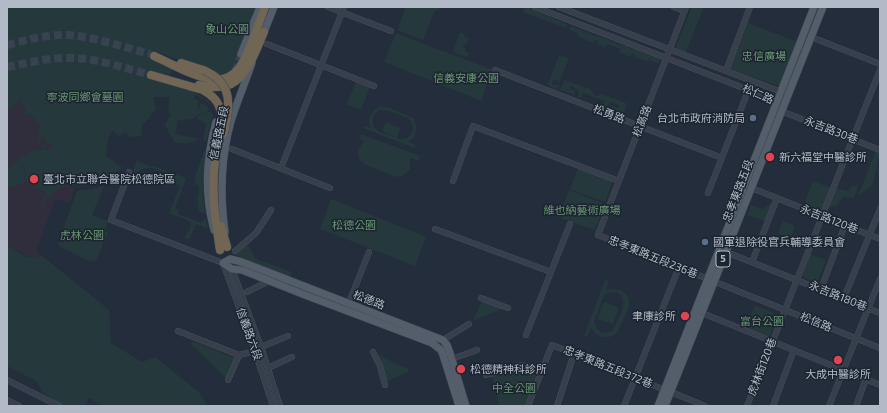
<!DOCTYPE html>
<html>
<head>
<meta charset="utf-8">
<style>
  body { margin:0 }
  #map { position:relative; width:887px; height:413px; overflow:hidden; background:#232d3b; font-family:"Exo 2",sans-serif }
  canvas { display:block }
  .frame { position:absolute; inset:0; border:8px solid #b2bac7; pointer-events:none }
</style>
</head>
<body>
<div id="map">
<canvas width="887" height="413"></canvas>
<div class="frame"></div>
</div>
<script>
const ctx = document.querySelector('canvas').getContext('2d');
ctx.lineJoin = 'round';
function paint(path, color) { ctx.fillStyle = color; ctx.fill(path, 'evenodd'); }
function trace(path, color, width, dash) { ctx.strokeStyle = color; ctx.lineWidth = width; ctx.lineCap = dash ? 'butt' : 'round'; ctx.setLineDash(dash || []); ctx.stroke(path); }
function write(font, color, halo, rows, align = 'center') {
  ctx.font = font + ' "Exo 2","Noto Sans TC",sans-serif'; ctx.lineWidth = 3; ctx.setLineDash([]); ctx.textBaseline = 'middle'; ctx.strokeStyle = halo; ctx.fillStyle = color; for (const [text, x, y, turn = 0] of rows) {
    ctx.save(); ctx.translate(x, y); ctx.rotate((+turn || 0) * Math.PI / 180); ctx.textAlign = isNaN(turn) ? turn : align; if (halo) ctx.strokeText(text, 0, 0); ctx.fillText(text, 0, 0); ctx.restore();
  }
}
const medical = new Path2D(`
  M22,99L46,131L72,178L74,191L70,202L55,199L37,250L38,253L41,255L33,259L7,245V110Z`);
const green = new Path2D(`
  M7,7H257L243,55L231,72L218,76L207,70L157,52H152L150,54L149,56L151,59L172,68V72L169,75L157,73L172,85L198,91L197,94L207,100L210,103L209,104L204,99L195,95L194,98L199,100L197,109L199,108L201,104C205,104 207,106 209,109L205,113L199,114C194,119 191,121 184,119L183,121L178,120L175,134L200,139C193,144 182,144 174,142L165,125L171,114L168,112L170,97H154V102L156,109L151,114L150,118L142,124L141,136L129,137L126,132L118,136L113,130L108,138L106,156L123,168L118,170L98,184L64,186L59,190L51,192V196L46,198L44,204L45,206L44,210L40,208L47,192L39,189V187L35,185L36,183L27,181L25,184L26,171L19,159C29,153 37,148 48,150L53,145L50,142L45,145L47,149L42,147L46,140L42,136L38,145L37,144L38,135L40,132L38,129L41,126L29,113H27L25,115L23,113L27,110L20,102L21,100L7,110Z
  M406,7H443L434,12L423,40L397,30Z
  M527,7L568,25L566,28L523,12L524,8Z
  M692,7H704L686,52L677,49L676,47Z
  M748,23L798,42L780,85L778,86L730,69Z
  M570,26L660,59L659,64L649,60L648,62L634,57L635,55L632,54L630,57L619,52L620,49L607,44L605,47L597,44L598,41L595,40L594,43L577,36L578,33L569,30Z
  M460,32L465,34L464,37L469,38L466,44H464L463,46L465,48V52L469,53L467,57L453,52Z
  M396,33L493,70L481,101L384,62Z
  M559,55L569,58L559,83L556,79L552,81V84L555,85L557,84L559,85L561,82L558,89L549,86L548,84Z
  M565,80L590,89L594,95L598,96L602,94L626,103L627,105L623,115L609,108L612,106L618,108L619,105L613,102L609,103L606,108L603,107L605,101L583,93L581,98L578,97L579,92L577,89L570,86L569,88L575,91V95L560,90L564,81Z
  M356,81L370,87L361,110L347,104Z
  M381,106L388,107L413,118C418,127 418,138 408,142L416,145L415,148L363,128L364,126L370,128C367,118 371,110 381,106ZM380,110H387L407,118L411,121L413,126C413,136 406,141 397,138L400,128L386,122L382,131L396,137C387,134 371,132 373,120C373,115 376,112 380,110Z
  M209,112H211L213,115L206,141H203L206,124L196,118L201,114Z
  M361,134L420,156L419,161L410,158V169C407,173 402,177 397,177C391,176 385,172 379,170C364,164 349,160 364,141L359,139Z
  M206,150C203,172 200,192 206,214L199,211L197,198L190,195L198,197L199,186L195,184L196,181L194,180L204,151Z
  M876,150L880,151L873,185L858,196Z
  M18,160L25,172L24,184L7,188V169Z
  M137,161L152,167L154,166L186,178L181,191L188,194L181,192L175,208L179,210L178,214L202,223L204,219H206L208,229L196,224L189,240L184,238L189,230L190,231L191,222L169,213L180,186L173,184L166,177L167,174C149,166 142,163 131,181L134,175L132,174Z
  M578,168L613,181L605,202L570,189Z
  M813,181L831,188L822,211L804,204Z
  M858,185L854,198L843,197L837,205L827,208L835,188L848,191L851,187Z
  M104,186L92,215L108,221L105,231L108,233L94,265L95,261L93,260L90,262L58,245V243L77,191L92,189Z
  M569,190L605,204L595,230L558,217Z
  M331,199L426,237L415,266L320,229Z
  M773,202L767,222L747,215L751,205L763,209Z
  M783,221L795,226L790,240L778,233Z
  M247,244L256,259L292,272L290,277L235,255Z
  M7,245C18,250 30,264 41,255L109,310L111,343L142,362L155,357L199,392L208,406H102L89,398L85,406H62L44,393L43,394L39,386V384L36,381L7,366Z
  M810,254L826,260L817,283L802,277Z
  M605,280L609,281L606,290C616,287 631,291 629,305C627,314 621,324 618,332C608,341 598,338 591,328L587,337L584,336ZM616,292C631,300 618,318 613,330L608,332L602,333L597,329L594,322L604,295L608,293Z
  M482,300L504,308L473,321Z
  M604,302L619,308L613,324L597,319Z
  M755,305L778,315L769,338L748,330L750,323L748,322Z
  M193,341L237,359L228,380L191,344Z
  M378,355L408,369V372L386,382Z
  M518,368L537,376L526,406H500L492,376Z`);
const majorTunnel = new Path2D(`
  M235,71L241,54`);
const highwayTunnel = new Path2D(`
  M7,45C27,40 47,34 68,35C95,37 124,47 150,54
  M7,67C28,63 50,57 72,58C96,58 127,69 151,75`);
const minor = new Path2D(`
  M328,7L391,31
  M535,7L777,101L778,103
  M559,7L776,90L781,92V95
  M674,7L684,11
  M686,7L598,235L880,348
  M811,37L880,64
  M267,44L374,86
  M495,70L722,158
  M726,71L750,7
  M781,111L880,150
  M232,149L330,188
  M281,168L344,7
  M129,172L111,220L223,263L255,351L273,406
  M453,181L473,126L619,181
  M744,185L880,239
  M708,193L752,81
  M435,229L551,272
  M235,251L256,233L271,210
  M726,252L880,313
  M752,262L777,198
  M232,269L261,347L280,406
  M821,289L845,225
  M247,292L269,281
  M481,298L508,308
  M844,298L880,209
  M350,300L369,252
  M702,313L880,385
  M178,331L239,355L255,351
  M526,335L570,224
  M443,340L469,324
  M261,347L288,336
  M373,352L380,366L385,385
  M449,360L477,350
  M268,368L292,357
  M486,375L523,365L542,372
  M7,380L59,406
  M228,380L239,355
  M671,392L705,406
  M7,400L19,406
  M528,406L552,345L665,390
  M557,406L574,354
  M624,406L679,267
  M747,406L880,70
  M773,406L794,350
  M829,406L880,279
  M856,406L866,379`);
const major = new Path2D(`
  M262,37L274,7
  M241,54L260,7
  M214,230C204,193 206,159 216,122
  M225,232C220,196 221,157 231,121C237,102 245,83 252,63
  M223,263L230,259L242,262L443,340L447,345L450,353L466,406
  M223,263L232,269L242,270L305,295L432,343L441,350L443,355L459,406
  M658,406L814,7
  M665,406L823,7`);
const highway = new Path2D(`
  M154,56C172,64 192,76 211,79C237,84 246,58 253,39C257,28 261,18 265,7
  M181,63L203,70
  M151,75L203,90C212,95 219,101 221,113C224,131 215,152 214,171C212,197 216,224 220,250
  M199,85C208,87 216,88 225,86C246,82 256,50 264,32
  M221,226L227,247`);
const highwayBridge = new Path2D(`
  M203,70C234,83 230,105 224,133`);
const markers = [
  [753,118,4,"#5c6f8a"],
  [770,157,5,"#e0444e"],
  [34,179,5,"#e0444e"],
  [705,242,4,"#5c6f8a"],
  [685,316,5,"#e0444e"],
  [838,360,5,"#e0444e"],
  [461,369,5,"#e0444e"]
];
const shields = [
  [723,259,14]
];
const shieldNames = [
  ["5",723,259]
];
const parkNames = [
  ["象山公園",227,29],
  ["忠信廣場",764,56],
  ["信義安康公園",466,78],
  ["寧波同鄉會墓園",85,97],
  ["維也納藝術廣場",582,210],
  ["松德公園",354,225],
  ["虎林公園",82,235],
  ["富台公園",762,321],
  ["中全公園",514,388]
];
const streetNames = [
  ["松仁路",758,94,24],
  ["松勇路",609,114,21],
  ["松高路",642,121,-69],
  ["永吉路30巷",831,130,21],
  ["信義路五段",219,133,-78],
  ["忠孝東路五段",738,191,-69],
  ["永吉路120巷",829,219,21],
  ["忠孝東路五段236巷",653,257,22],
  ["永吉路180巷",838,296,22],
  ["松德路",369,300,21],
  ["松信路",816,322,22],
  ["信義路六段",249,334,70],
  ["忠孝東路五段372巷",608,367,22],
  ["虎林街120巷",762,367,-69]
];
const poiNames = [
  ["台北市政府消防局",745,118,"right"],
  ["新六福堂中醫診所",779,157],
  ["臺北市立聯合醫院松德院區",43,179],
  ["國軍退除役官兵輔導委員會",713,242],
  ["聿康診所",676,316,"right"],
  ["松德精神科診所",470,369],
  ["大成中醫診所",838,374,"center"]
];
paint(medical, '#302e3c');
paint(green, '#25393c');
trace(majorTunnel, '#384250', 7, [7, 3.5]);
trace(highwayTunnel, '#384250', 8, [8, 4]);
trace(minor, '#525a66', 6);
trace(major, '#404854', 8);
trace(highway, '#424a56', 9);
trace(minor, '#363f4b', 5.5);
trace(major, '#545e6b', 7);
trace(highway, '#716553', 8);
trace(highwayBridge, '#424a56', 9, []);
trace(highwayBridge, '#716553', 8);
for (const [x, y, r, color] of markers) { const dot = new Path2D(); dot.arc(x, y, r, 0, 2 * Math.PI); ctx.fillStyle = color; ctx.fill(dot); trace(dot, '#1c2430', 1.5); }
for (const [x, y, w] of shields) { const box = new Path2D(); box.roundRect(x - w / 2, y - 8, w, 16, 3); ctx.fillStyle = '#1c2430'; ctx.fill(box); trace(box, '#b2bac7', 1); }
write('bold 10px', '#b2bac7', null, shieldNames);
write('11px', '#699772', '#1c2430', parkNames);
write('11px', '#b2bac7', '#1c2430', streetNames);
write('11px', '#b2bac7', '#1c2430', poiNames, 'left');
</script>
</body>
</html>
